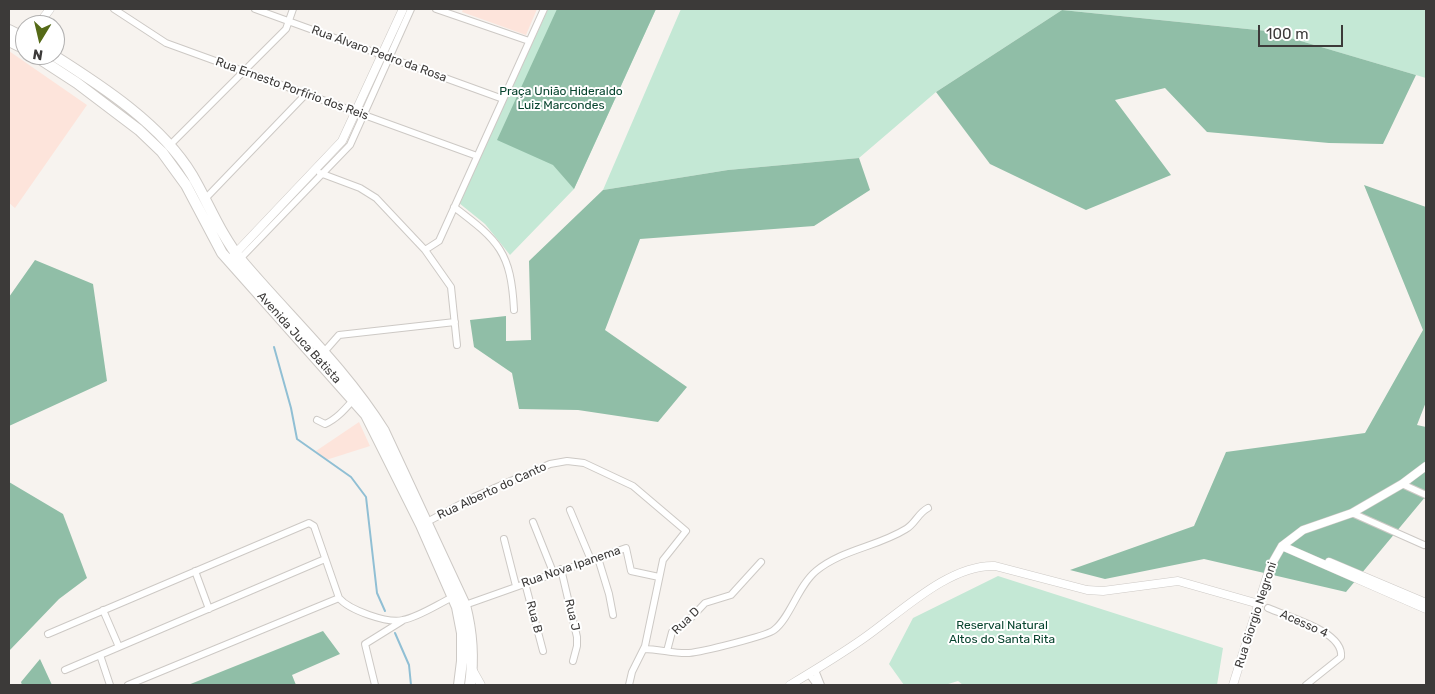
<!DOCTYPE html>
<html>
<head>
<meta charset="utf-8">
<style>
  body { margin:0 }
  #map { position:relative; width:1435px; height:694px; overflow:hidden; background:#f7f3ef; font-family:Rubik,sans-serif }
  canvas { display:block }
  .frame { position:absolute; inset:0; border:10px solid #3c3a39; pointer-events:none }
  .north { position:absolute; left:15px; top:15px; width:50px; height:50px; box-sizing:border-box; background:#fff; border:1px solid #b1b0b0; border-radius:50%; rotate:189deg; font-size:14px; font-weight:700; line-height:20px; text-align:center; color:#3c3a39 }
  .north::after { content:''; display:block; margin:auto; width:18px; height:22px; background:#556a17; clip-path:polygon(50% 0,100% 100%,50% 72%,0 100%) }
  .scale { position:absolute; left:1258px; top:25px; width:85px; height:22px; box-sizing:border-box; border:2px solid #3c3a39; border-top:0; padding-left:6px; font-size:15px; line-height:18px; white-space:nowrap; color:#3c3a39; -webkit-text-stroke:4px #fff; paint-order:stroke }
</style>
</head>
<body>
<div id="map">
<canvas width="1435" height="694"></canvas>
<div class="frame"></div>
<div class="north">N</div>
<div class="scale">100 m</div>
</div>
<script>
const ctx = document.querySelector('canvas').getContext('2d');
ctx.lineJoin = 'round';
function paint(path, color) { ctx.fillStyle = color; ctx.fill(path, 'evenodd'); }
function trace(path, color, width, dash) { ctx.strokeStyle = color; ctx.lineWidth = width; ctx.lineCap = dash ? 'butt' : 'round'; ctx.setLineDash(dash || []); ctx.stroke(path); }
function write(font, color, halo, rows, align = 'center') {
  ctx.font = font + ' Rubik,sans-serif'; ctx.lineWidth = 4; ctx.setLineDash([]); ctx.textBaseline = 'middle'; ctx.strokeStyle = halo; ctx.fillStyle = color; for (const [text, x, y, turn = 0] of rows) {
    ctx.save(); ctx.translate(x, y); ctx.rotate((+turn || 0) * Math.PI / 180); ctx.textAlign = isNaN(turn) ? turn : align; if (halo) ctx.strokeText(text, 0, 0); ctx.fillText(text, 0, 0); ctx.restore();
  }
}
const education = new Path2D(`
  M463,9H537L526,35L462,12Z
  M9,51L87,105L15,208L9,203Z
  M359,422L370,446L326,460L316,451Z`);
const green = new Path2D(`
  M548,9H656L574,189L510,255L485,224L459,203Z
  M681,9H1426V78L1267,31L1062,10L936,92L859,158L728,170L603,190Z
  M998,576L1223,648L1217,685H963L958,681L945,685H904L889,664L913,618Z`);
const forest = new Path2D(`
  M557,9H656L574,189L553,165L497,140Z
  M1062,10L1267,31L1416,75L1383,144L1329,143L1207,132L1165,88L1115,100L1171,175L1086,210L990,164L936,92Z
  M859,158L870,190L814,226L640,239L605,330L687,387L658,422L578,410L519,409L512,373L474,347L470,320L506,316V341L531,340L529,261L603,190L728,170Z
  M1364,185L1426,207V402L1417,425L1426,427V496L1346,592L1204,559L1105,579L1070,570L1194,526L1226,452L1365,433L1423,330Z
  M35,260L93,284L107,381L9,426V297Z
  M9,482L63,514L87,578L59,599L9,651Z
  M323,631L340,654L292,675L296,685H188Z
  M40,659L52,685H22L21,682Z`);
const stream = new Path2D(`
  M274,347L291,408L297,439L351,477L366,497L377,593L385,611
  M395,633L409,665L411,685`);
const minor = new Path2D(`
  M114,9L166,43L477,156
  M255,9L503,99
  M436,9L529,41
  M170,145L286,29L293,9
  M320,173L360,188L376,198L425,250L451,287L457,345
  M204,200L306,94
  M454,207C499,241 511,252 514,310
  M425,250L439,241L544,9
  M239,260L350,145L411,9
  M324,352L339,335L455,322
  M317,420L325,424C337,419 346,408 354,399
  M1402,484L1426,495
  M570,510L591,560
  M1352,513L1424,545
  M427,522L474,497L550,464L567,461L584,463L633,486L686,531L663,560L645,646L632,672L629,685
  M533,522L553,572
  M504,539L516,586
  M598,558L609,594L613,615
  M561,569L577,637V646L573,661
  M195,571L209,609
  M525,583L543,651
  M465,605L626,548L631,571L659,577
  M1268,608C1288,617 1344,631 1341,657L1306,685
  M103,610L119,647
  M48,634L309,523L314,526L339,598C349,610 388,624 403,620C419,617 438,604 453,597
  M644,649C659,649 675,654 689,653C701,652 767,636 774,630C790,618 798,586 816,571C843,549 877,547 906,529C915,524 918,513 928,508
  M667,651L672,632L688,621L705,603L731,595L761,562
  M100,655L110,685
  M65,670L325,559
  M815,670L821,685
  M809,674L817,685
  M128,685L339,598
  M375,685L365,644L402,621`);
const tertiary = new Path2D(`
  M38,25L50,9
  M232,257L342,141L403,9
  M1282,546L1426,609
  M1329,562L1426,603
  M472,669L481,685
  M790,685C815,670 840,655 864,638C900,613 949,564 995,566L1087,590L1103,591L1178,581L1259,604
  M1233,685L1270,567L1282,546L1303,530L1352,513L1402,484L1426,466`);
const primary = new Path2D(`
  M9,30L25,38
  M9,41L25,49
  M34,55L77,83L139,130L162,152L186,185L222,253L366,415L421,525L457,607L462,633V661L459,685
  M53,55C102,86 162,125 192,175C209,204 220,234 241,260C289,317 345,368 384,431L465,605C472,632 474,657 470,685`);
const streetNames = [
  ["Rua Álvaro Pedro da Rosa",379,54,20],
  ["Rua Ernesto Porfírio dos Reis",292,89,20],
  ["Avenida Juca Batista",299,338,48],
  ["Rua Alberto do Canto",492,491,-25],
  ["Rua Nova Ipanema",571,567,-19],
  ["Rua J",572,615,77],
  ["Rua Giorgio Negroni",1256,615,-72],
  ["Rua B",534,617,75],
  ["Rua D",686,621,-44],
  ["Acesso 4",1304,624,24]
];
const parkNames = [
  ["Praça União Hideraldo",561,92],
  ["Luiz Marcondes",561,106],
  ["Reserval Natural",1002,626],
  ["Altos do Santa Rita",1002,640]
];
paint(education, '#fde4db');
paint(green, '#c4e8d5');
paint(forest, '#90bea7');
trace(stream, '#90bfd4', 2);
trace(minor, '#cdc9c5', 8);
trace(tertiary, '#cdc9c5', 9);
trace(primary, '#cdc9c5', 12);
trace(minor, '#fff', 6);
trace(tertiary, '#fff', 8);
trace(primary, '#fff', 10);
write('12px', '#3c3a39', '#fff', streetNames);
write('12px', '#07442e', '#fff', parkNames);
</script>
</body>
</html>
